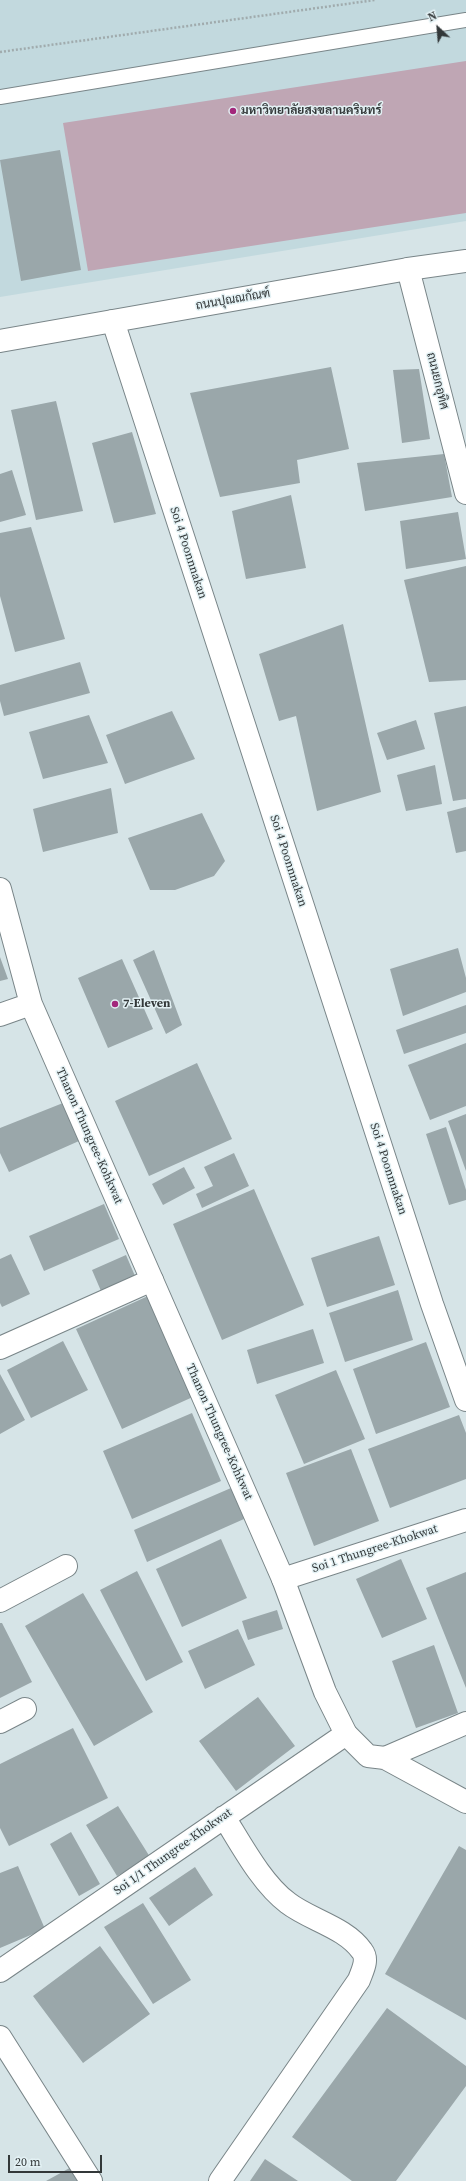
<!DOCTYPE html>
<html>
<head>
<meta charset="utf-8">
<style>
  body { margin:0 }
  #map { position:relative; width:466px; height:2181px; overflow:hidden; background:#d6e4e7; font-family:"Source Serif 4",serif }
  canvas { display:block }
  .north { position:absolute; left:418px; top:8px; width:40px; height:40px; -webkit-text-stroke:3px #e3f1f4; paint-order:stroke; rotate:334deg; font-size:11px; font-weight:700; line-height:16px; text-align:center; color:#333839 }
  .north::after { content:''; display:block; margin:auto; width:14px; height:18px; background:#333839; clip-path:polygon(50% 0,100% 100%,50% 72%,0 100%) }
  .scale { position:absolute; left:8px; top:2155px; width:94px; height:18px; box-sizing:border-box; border:2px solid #333839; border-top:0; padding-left:5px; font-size:12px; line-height:14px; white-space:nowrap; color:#333839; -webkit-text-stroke:3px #e3f1f4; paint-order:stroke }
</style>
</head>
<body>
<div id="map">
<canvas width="466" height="2181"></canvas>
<div class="north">N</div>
<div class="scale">20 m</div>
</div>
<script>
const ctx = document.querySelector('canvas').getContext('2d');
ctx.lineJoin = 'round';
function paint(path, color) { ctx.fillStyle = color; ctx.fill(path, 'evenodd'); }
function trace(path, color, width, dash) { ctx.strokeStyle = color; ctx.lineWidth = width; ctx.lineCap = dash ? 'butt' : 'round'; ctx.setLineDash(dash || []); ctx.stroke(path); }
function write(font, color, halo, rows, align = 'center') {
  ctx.font = font + ' "Source Serif 4",Sarabun,serif'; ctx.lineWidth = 3; ctx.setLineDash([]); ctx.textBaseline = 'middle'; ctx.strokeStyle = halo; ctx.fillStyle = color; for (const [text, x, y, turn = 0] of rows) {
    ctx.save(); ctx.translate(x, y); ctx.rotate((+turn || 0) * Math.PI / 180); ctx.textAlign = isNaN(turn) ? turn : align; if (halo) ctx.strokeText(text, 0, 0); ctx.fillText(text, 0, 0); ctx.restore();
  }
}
const built = new Path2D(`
  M0,0H466V221L0,297Z`);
const green = new Path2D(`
  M466,61V213L88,271L63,123Z`);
const building = new Path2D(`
  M60,150L81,270L21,281L0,160Z
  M331,367L349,449L297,460L300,483L220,497L190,393Z
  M419,369L430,439L402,443L393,370Z
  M56,401L83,511L36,520L11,410Z
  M132,432L156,514L114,523L92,443Z
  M444,454L452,497L365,511L357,463Z
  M12,470L26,515L0,522V474Z
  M291,495L306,568L246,579L232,511Z
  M458,512L466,559L406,569L400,521Z
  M31,527L65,639L15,652L0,596V533Z
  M466,566V680L429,682L404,580Z
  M343,624L381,792L317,811L296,716L279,721L259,654Z
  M80,662L90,693L4,716L0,701V685Z
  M466,706V799L453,801L434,713Z
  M172,711L195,759L125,784L106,735Z
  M89,715L108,763L43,779L29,732Z
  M416,720L425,749L387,760L377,733Z
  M435,765L442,804L406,811L397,775Z
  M111,788L118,833L43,852L33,809Z
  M466,807V851L456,853L447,812Z
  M202,813L225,861L214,876L175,890H150L128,838Z
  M458,948L466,978V992L403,1016L390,969Z
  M154,950L182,1025L166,1034L133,960Z
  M0,957L8,979L0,981Z
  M122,959L153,1029L108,1048L78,978Z
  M466,1005V1033L404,1054L396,1030Z
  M466,1043V1106L430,1120L408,1065Z
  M197,1063L232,1139L149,1176L115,1101Z
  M63,1103L79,1141L9,1172L0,1153V1128Z
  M466,1114V1171L448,1121Z
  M446,1127L466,1190V1200L449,1205L426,1134Z
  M234,1153L249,1186L202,1208L196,1194L213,1186L204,1167Z
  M184,1167L195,1188L163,1205L152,1184Z
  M254,1189L304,1305L222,1340L173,1224Z
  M104,1204L119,1239L44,1271L29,1236Z
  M379,1236L395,1285L327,1307L311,1258Z
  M11,1254L30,1294L2,1307L0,1303V1259Z
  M126,1255L135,1276L101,1291L92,1270Z
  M398,1290L413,1340L345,1362L329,1313Z
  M148,1296L195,1396L122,1429L76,1329Z
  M313,1329L324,1363L257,1384L247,1350Z
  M63,1341L88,1390L31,1418L7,1370Z
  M426,1342L450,1407L376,1434L353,1369Z
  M336,1370L365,1439L304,1464L275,1395Z
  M0,1374L25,1420L0,1434Z
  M192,1413L221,1481L132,1519L103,1451Z
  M459,1415L466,1433V1479L390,1508L368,1449Z
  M351,1449L379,1521L314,1546L286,1473Z
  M231,1488L244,1519L147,1562L134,1530Z
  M221,1539L247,1598L182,1627L156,1569Z
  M401,1559L427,1619L382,1638L356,1579Z
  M137,1571L183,1662L146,1681L100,1590Z
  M466,1572V1688L426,1588Z
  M83,1593L153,1712L94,1746L25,1626Z
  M277,1610L283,1629L248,1640L242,1621Z
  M0,1623H2L32,1682L0,1698Z
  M238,1629L255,1665L205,1689L188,1651Z
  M434,1645L458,1713L416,1728L392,1661Z
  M258,1697L295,1746L236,1791L199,1741Z
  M73,1728L108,1798L9,1846L0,1828V1764Z
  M118,1806L150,1857L117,1876L86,1825Z
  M71,1832L100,1884L79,1896L50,1844Z
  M459,1846L466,1850V2020L385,1974Z
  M18,1866L45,1929L0,1948V1873Z
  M195,1867L213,1895L169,1926L149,1898Z
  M143,1903L191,1980L153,2004L104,1927Z
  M100,1946L150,2014L83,2063L33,1996Z
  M387,2008L466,2066V2086L396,2181H352L292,2137Z
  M265,2159L298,2181H250Z
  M75,2165L83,2181H46Z`);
const path = new Path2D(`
  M0,52L375,0`);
const lane = new Path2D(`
  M0,97L466,20`);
const street = new Path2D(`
  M408,269L466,493
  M113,321L432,1304L466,1400
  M0,1348L152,1280
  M283,1579L466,1520
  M0,1601L66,1566
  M0,1722L25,1709
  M385,1758L466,1723
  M0,1971L346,1734
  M0,2037L91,2181
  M220,2181L359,1980C362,1971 369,1960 362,1951C345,1927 310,1920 288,1903C262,1884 241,1844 224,1817`);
const secondary = new Path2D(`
  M0,341L408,269L466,261
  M0,889L31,1004L283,1579L325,1692L346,1734L368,1756L385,1758L466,1802
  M0,1015L31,1004`);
const markers = [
  [233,111,4,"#a3277b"],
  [115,1004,4,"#a3277b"]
];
const poiNames = [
  ["มหาวิทยาลัยสงขลานครินทร์",241,111],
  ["7-Eleven",123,1004]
];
const streetNames = [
  ["ถนนปุณณกัณฑ์",233,300,-10],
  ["ถนนยกอุทิศ",437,381,76],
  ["Soi 4 Poonnnakan",188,553,72],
  ["Soi 4 Poonnnakan",288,861,72],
  ["Thanon Thungree-Kohkwat",89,1136,66],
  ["Soi 4 Poonnnakan",388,1169,72],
  ["Thanon Thungree-Kohkwat",219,1432,66],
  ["Soi 1 Thungree-Khokwat",375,1549,-18],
  ["Soi 1/1 Thungree-Khokwat",173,1852,-35]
];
paint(built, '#c2d9de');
paint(green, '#bfa6b4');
paint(building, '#9aa7aa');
trace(lane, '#798588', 16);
trace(street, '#798588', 24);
trace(secondary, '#798588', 24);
trace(path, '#a0abad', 2.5, [2, 2]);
trace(lane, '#fff', 14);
trace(street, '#fff', 22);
trace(secondary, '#fff', 22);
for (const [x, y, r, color] of markers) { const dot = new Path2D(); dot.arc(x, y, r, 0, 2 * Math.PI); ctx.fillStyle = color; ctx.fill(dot); trace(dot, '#e3f1f4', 1.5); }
write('bold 12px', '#333839', '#e3f1f4', poiNames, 'left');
write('12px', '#333839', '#e3f1f4', streetNames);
</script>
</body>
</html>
